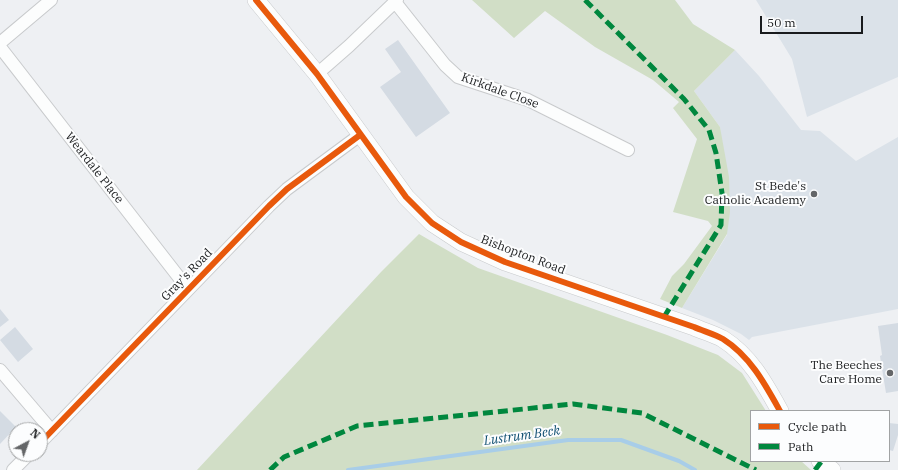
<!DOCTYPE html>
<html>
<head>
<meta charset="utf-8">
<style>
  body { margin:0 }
  #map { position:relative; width:898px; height:470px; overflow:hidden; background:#eef0f3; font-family:"IBM Plex Serif",serif }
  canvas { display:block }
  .legend { position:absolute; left:750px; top:410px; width:140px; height:52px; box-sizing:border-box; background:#fcfdfe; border:1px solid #a1a3a4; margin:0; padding:5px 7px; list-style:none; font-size:12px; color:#191b1d }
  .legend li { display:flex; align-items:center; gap:8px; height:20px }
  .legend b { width:20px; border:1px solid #a1a3a4 }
  .north { position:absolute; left:8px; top:422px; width:40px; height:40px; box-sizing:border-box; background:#fcfdfe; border:1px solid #a1a3a4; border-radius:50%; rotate:41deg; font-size:11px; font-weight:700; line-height:16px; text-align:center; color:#191b1d }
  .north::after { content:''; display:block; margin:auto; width:14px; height:18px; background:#646668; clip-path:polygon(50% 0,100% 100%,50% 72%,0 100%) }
  .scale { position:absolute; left:760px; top:16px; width:103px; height:18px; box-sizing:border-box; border:2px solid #191b1d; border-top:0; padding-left:5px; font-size:12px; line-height:14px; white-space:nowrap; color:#191b1d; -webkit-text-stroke:3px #fcfdfe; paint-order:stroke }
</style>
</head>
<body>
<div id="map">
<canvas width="898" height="470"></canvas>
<ul class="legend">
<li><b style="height:5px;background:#e8590c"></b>Cycle path</li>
<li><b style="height:5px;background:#00873e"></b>Path</li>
</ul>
<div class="north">N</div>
<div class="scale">50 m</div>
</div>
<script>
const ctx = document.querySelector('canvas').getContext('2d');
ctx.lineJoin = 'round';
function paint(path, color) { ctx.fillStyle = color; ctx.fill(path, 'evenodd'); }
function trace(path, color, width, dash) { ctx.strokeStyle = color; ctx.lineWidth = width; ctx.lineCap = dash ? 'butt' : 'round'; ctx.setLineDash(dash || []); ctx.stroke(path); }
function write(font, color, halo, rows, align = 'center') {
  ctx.font = font + ' "IBM Plex Serif",serif'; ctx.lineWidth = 4; ctx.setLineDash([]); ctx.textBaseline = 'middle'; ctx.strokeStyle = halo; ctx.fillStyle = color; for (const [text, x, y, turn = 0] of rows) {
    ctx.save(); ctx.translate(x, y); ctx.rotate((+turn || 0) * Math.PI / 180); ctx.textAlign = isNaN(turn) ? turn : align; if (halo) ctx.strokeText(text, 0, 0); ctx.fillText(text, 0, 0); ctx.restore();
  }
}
const built = new Path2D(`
  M756,0H898V77L807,117L792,59Z
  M735,50L759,76L801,130L820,131L856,161L898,137V309L752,337L749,340L741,334L713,320L682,308L727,235L720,127L694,91Z`);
const green = new Path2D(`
  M472,0H675L693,24L735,50L694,91L720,127L729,177L730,212L727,234L682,308L660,299L672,276L684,264L712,226L708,221L673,212L697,139L673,108L679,102L653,80L595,47L545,11L514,38Z
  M419,234L478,268L667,335L718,355L742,373L766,411H751V461H801L811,470H197L381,272Z`);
const stream = new Path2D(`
  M348,470L568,440H621L679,461L695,470`);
const building = new Path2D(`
  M398,40L450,113L416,137L380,87L401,72L385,49Z
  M0,309L9,320L0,327Z
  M898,323V391L886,393L880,356L882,355L878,326Z
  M15,327L33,349L18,362L0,340Z
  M0,411L16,427L0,444Z
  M889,423L898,424V435L893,451L889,450Z`);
const street = new Path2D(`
  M395,2L445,65L458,77L528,100L628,150
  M0,43L51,0
  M0,47L188,289
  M317,74L349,46L397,0
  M0,370L52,431
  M40,443L269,206L287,189L360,135
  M13,470L29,454`);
const secondary = new Path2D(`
  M256,0L317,74L406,197L432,223L461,242L505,262L694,327C703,331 714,334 723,339C750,356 765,384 780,411
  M820,461L832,470`);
const quiet = new Path2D(`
  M585,0L684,99L709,130L716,153L722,193L721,225L664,317
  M270,470L284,457L357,426L573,404L642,413L756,470
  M815,470L821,462`);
const cycleway = new Path2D(`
  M256,0L317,74L406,197L432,223L461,242L505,262L694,327C703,331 714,334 723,339C750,356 765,384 780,411
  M40,443L269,206L287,189L360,135`);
const markers = [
  [814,194,4,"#646668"],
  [890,373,4,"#646668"]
];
const streetNames = [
  ["Kirkdale Close",500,91,20],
  ["Weardale Place",94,168,52],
  ["Bishopton Road",523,255,21],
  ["Gray's Road",187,275,-46]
];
const poiNames = [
  ["St Bede's",806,187],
  ["Catholic Academy",806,201],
  ["The Beeches",882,366],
  ["Care Home",882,380]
];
const waterNames = [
  ["Lustrum Beck",522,436,-8]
];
paint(built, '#dbe2e9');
paint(green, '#d1dec6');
trace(stream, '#a8cde8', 4);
paint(building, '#d4dbe3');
trace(street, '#c8cacc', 14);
trace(secondary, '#c8cacc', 18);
trace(street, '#fcfdfd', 12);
trace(secondary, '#fcfdfd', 17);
trace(quiet, '#00873e', 5, [10, 5]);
trace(cycleway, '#e8590c', 6);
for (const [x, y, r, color] of markers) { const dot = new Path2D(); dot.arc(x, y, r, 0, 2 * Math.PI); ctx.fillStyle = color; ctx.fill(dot); trace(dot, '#fcfdfe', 1.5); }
write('12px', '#191b1d', '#fcfdfe', streetNames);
write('12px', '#191b1d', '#fcfdfe', poiNames, 'right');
write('italic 13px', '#0d4d70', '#fcfdfe', waterNames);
</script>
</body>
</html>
